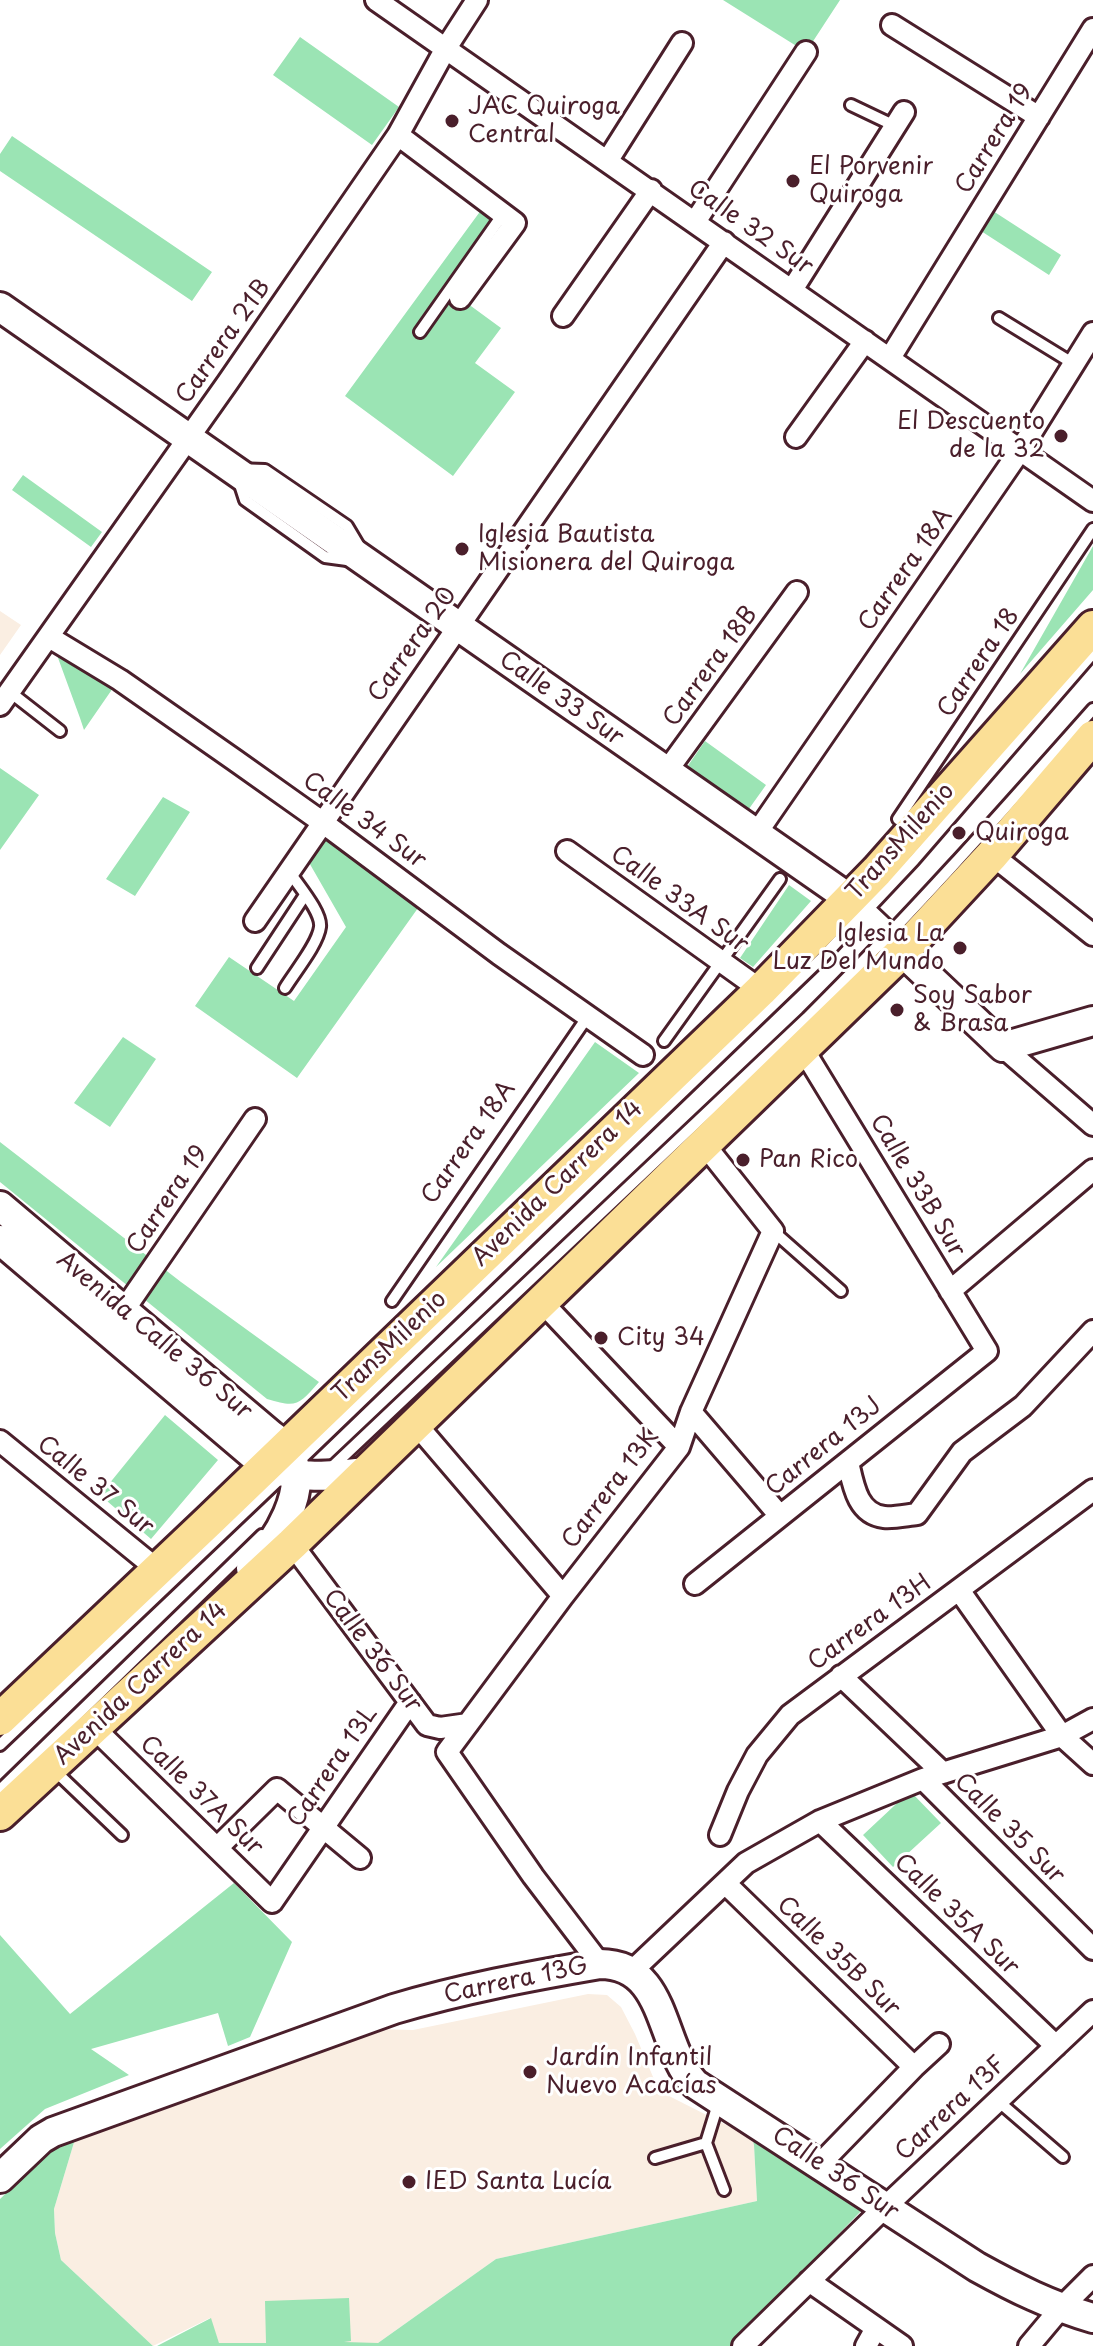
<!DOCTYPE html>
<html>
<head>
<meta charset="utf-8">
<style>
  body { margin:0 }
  canvas { display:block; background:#fff }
</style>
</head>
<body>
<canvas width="1093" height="2346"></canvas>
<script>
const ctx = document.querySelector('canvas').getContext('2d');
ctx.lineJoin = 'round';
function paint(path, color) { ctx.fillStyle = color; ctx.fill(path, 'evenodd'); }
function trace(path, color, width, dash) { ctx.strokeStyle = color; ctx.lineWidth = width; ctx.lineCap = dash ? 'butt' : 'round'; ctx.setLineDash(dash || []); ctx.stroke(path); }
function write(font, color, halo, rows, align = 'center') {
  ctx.font = font + ' "Playpen Sans",sans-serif'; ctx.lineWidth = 6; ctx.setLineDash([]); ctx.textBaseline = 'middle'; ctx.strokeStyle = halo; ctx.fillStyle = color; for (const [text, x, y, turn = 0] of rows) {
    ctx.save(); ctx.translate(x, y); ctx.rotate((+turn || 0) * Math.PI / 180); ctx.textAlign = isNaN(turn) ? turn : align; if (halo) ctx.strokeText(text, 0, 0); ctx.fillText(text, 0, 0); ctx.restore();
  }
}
const built = new Path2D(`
  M0,611L21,625L0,655Z
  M588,1994L607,1995L621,2007L635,2034L656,2084L669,2096L752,2138L754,2145L757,2201L496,2259L378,2343H219L210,2318L153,2346L61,2260L55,2233L54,2209L75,2139L377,2029L413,2030Z`);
const green = new Path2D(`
  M723,0H840L806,52Z
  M300,37L399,107L372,145L273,75Z
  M12,136L212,272L192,301L0,171V154Z
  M487,202L515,223L460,298L501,328L475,363L515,392L453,476L345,396Z
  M993,211L1061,255L1049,275L981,231Z
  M23,475L102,532L91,547L12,490Z
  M1093,545V590L1020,674L1093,546Z
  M54,647L113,688L84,730L80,718Z
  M705,741L766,785L746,813L685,770Z
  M0,768L39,795L0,850Z
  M163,797L190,812L135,896L106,879Z
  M326,833L423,901L297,1078L195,1006L229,957L294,1001L346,927L307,859Z
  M789,885L811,901L753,967L740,958Z
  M123,1037L156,1059L110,1127L74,1103Z
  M595,1042L639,1073L436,1267Z
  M0,1142L181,1282L319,1382C299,1405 297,1408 267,1399L0,1182Z
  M165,1415L218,1460L151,1539L100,1495Z
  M910,1791L941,1823L893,1867L863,1835Z
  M234,1883L292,1942L250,2037L228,2046L218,2013L91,2049L129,2075L45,2109L0,2149V1935L70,2014Z
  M752,2138L861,2211L730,2346H157L211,2318L219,2343H266L265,2301L349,2298L351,2341L344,2342L378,2343L496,2259L757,2201L754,2145Z
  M75,2139L54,2209L55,2233L61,2260L153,2346H0V2199L51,2150Z`);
const lane = new Path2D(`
  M851,105L895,126
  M999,318L1074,364
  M420,332L503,214
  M235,469L265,470L347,526L369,563L325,557L245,500Z
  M10,692L60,731
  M898,819L1093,529
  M257,968L305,895
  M285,988C294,973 318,944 320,927C322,912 297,884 289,871
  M664,1041L780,879
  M773,1231L841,1291
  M392,1301L588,1016
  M296,1464L822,958L914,860L1093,653
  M331,1468L807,1018C907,919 1000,814 1093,709
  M0,1745L284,1475
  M54,1770L122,1835
  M0,1790L262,1535
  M998,2101L1063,2157
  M706,2143L724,2190
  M655,2158L706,2143L718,2104`);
const street = new Path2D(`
  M376,0L1093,501
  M892,25L1039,117
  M398,135L515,223L460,298
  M608,160L682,43
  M695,222L806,52
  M792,290L904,112
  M563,316L651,190
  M890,358L1093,29
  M796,437L865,341
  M49,637L120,680L236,761L322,822L499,954L643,1055
  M0,705L228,382L398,135L446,48L477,0
  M666,772L797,592
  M756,834L1021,449L1093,333
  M567,851L761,990
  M992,855L1093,935
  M255,921L724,242
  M1003,1047L1093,1125
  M950,1291L1093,1170
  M541,1301L679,1447
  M124,1310L255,1119
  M691,1412L780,1516
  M415,1423L563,1596
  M0,1441L158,1570
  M848,1462C853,1484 857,1514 884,1517C894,1518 907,1515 917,1514L962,1452L1023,1406L1093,1331
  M292,1544L427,1725L440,1728L468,1724
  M695,1584L987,1351L803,1049
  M959,1590L1062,1736L1093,1764
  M841,1676L943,1773
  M94,1728L272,1902L410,1702
  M923,1779L1093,1949
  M820,1821L1056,2046
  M720,1835L738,1791L757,1755L790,1715L1093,1490
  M217,1848L277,1789L360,1858
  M725,1883L914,2067
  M600,1964L533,1876L447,1752L563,1596L679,1447L691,1412L773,1231L704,1144
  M632,1971L746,1863L820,1821L923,1779L1062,1736L1093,1719
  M820,2164L914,2067L939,2044
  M809,2281L902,2346
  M743,2346L884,2208L1093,2011
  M866,2346L876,2328
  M1029,2346L1060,2309L1093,2276`);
const secondary = new Path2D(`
  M0,307L837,890L1003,1047L1093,1021
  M0,1206L271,1435C278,1440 285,1445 289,1453C311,1489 276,1542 251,1568
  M0,1240L266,1466C299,1480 331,1476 366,1472
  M0,2178L41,2139L53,2132L394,2009C461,1989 530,1976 600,1964C668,1964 659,2047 695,2084L977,2267C1015,2288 1051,2306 1093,2318`);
const primary = new Path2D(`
  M0,1719L210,1520L761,990L877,871L1093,627
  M0,1814L292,1544L902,952L992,855L1093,737`);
const markers = [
  [452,121,8,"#4a1f2b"],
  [793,181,8,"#4a1f2b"],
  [1061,436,8,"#4a1f2b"],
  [462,549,8,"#4a1f2b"],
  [959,833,8,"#4a1f2b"],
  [960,948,8,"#4a1f2b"],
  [897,1010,8,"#4a1f2b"],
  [743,1160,8,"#4a1f2b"],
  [601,1338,8,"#4a1f2b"],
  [530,2072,8,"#4a1f2b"],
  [409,2182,8,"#4a1f2b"]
];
const poiNames = [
  ["JAC Quiroga",468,107],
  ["Central",468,135],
  ["El Porvenir",809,167],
  ["Quiroga",809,195],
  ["El Descuento",1045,422,"right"],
  ["de la 32",1045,450,"right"],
  ["Iglesia Bautista",478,535],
  ["Misionera del Quiroga",478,563],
  ["Quiroga",975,833],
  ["Iglesia La",944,934,"right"],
  ["Luz Del Mundo",944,962,"right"],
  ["Soy Sabor",913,996],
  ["& Brasa",913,1024],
  ["Pan Rico",759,1160],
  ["City 34",617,1338],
  ["Jardín Infantil",546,2058],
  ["Nuevo Acacías",546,2086],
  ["IED Santa Lucía",425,2182]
];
const streetNames = [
  ["Carrera 19",995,139,-58],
  ["Calle 32 Sur",750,228,35],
  ["Carrera 21B",224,342,-55],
  ["Carrera 18A",906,570,-55],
  ["Carrera 20",413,645,-55],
  ["Carrera 18",979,663,-56],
  ["Carrera 18B",711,667,-54],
  ["Calle 33 Sur",561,699,35],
  ["Calle 34 Sur",364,821,36],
  ["TransMilenio",901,842,-48],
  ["Calle 33A Sur",679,900,36],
  ["Carrera 18A",469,1143,-55],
  ["Avenida Carrera 14",558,1184,-44],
  ["Calle 33B Sur",917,1186,59],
  ["Carrera 19",168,1200,-56],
  ["Avenida Calle 36 Sur",154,1336,40],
  ["TransMilenio",390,1347,-44],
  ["Carrera 13J",824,1447,-39],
  ["Calle 37 Sur",95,1486,39],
  ["Carrera 13K",611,1489,-53],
  ["Carrera 13H",870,1623,-36],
  ["Calle 36 Sur",372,1651,53],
  ["Avenida Carrera 14",141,1684,-43],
  ["Carrera 13L",333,1767,-56],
  ["Calle 37A Sur",201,1796,44],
  ["Calle 35 Sur",1009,1829,45],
  ["Calle 35A Sur",956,1915,44],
  ["Calle 35B Sur",838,1957,44],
  ["Carrera 13G",516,1981,-12],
  ["Carrera 13F",951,2109,-43],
  ["Calle 36 Sur",835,2174,34]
];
paint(built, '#faeee2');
paint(green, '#9be4b4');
trace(lane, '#4a1f2b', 16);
trace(street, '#4a1f2b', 26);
trace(secondary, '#4a1f2b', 34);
trace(primary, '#4a1f2b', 38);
trace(lane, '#fff', 10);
trace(street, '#fff', 20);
trace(secondary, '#fff', 28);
trace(primary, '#fbdf96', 32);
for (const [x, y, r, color] of markers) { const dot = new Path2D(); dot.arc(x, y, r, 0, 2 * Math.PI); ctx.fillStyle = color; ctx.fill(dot); trace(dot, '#fff', 3); }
write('24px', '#4a1f2b', '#fff', poiNames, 'left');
write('24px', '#4a1f2b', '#fff', streetNames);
</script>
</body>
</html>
